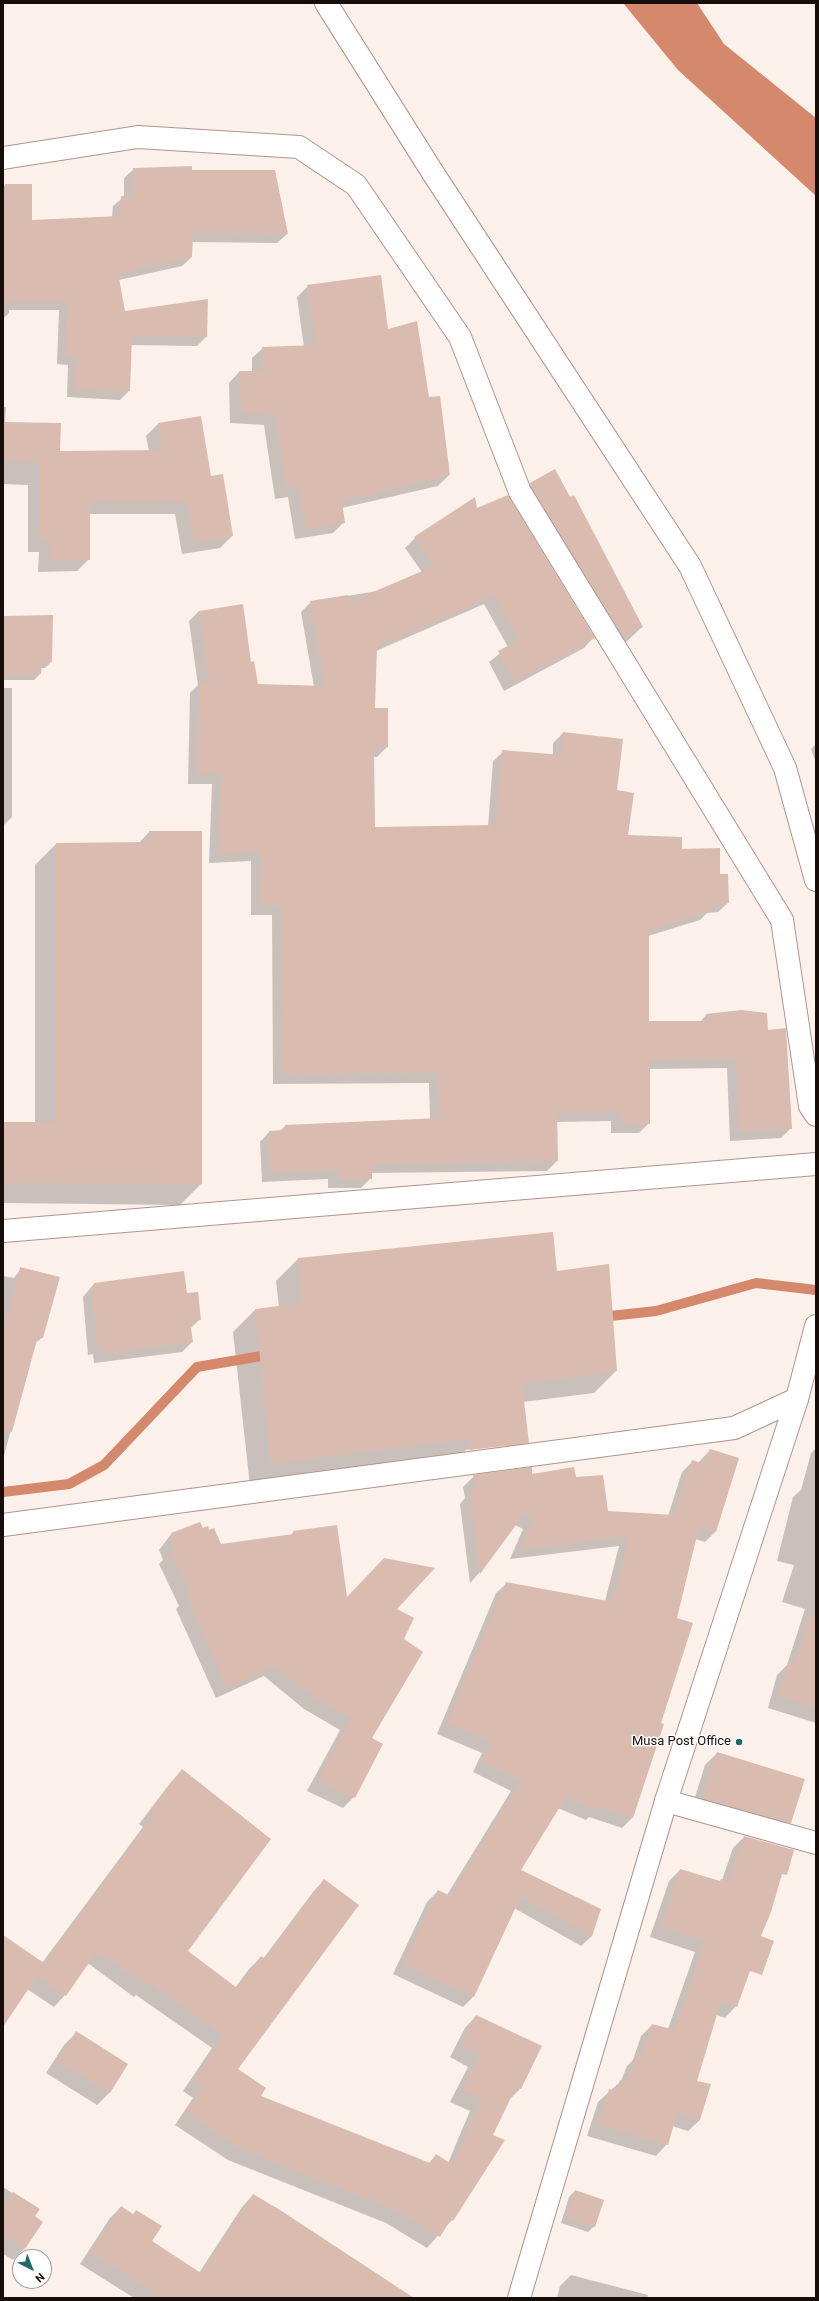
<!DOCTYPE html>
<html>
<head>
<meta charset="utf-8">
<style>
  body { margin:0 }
  #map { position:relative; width:819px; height:2301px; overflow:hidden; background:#fcf0eb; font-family:Roboto,sans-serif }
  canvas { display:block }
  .frame { position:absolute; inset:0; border:4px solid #170d09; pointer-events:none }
  .north { position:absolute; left:12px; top:2249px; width:40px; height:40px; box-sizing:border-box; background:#fff; border:1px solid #a29e9d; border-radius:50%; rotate:138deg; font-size:11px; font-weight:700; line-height:16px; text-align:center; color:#170d09 }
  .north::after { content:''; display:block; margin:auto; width:14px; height:18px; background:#1d6965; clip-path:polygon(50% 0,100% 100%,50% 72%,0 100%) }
</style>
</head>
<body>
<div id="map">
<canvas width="819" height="2301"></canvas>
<div class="frame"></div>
<div class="north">N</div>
</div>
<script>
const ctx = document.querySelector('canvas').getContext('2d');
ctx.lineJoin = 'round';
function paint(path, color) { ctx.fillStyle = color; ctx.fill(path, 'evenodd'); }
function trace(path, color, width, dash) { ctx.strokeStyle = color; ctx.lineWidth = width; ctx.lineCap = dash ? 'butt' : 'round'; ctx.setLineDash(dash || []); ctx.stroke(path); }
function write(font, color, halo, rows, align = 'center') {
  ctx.font = font + ' Roboto,sans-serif'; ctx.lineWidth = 3; ctx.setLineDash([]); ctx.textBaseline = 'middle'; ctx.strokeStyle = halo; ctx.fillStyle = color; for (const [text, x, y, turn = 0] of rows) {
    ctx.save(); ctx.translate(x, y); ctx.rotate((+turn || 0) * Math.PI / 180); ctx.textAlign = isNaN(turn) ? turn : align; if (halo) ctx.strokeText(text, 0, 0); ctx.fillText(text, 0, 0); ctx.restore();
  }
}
const water = new Path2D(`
  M623,3H697L724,44L816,118V196L678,70Z`);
const shadow = new Path2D(`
  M134,169L191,171L287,234L277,243L192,242V257L182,266L119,280L124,312L206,337L197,346L131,345L129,391L120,400L67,397L68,365L57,364L59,310H9V313L3,319V187L5,185L31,221L112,217L113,206L124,197V178Z
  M308,286L387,330L428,398L449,475L438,486L342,508L344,522L333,533L295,539L288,497L275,499L264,425L230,423L229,383L239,372H252V358L263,348L304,347L297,297Z
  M3,407H6L5,423L59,452L149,451L146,436L158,424L210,477L232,536L220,548L182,554L175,514H89V559L77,571L38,572L39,552H28V485L3,484Z
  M530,484L642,627L624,644L606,654L513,501Z
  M476,510L593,638L584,648L504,691L489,662L508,647L484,604L376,651L374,709L387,747L377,757H374V828L488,827L493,761L503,752L553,756V743L563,733L622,740L616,791L627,836L681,850L719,875L728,903L718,912L707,913L700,920L648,936V1022H700L706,1015L767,1031L791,1128L781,1138L730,1141L727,1068L649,1069V1123L639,1133H611V1121L556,1122L557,1161L547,1171L371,1173V1178L361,1188H328V1179L262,1182L260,1142L269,1132L280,1131L285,1126L430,1119L429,1083L273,1084L272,915H251V861L209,863L212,784H188L190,693L198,685L189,621L199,611L250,663L258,685L314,687L301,612L311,602L377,591L422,572L405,548L415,538Z
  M52,616L51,662L45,668H40V674L34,680H3V617Z
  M3,688H12V817L3,826Z
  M816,744V763L811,749Z
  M149,832H201V1184L180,1205L3,1203V1123H35V865L56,844H138Z
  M552,1233L556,1272L616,1371L594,1393L523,1402L528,1442L506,1464L250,1486L233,1332L255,1310L279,1307L276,1281L298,1259ZM505,1445V1447L465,1452V1450Z
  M21,1269L43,1337L35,1343L3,1459V1276L14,1278Z
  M94,1284L186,1294L200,1319L190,1329L192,1342L182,1352L94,1363L93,1354L88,1355L83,1297Z
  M816,1448V1723L768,1708L777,1675L787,1665L805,1609L782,1602L794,1565L777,1561L793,1497L801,1490L811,1453Z
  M710,1450L737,1459L715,1532L705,1542L695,1539L676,1619L660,1724L632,1818L622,1828L589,1817L586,1820L558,1808L520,1871L600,1910L592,1936L581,1946L514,1908L473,1997L463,2007L393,1974L427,1902L438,1891L447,1895L511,1791L473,1772L482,1753L437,1734L496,1593L507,1583L605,1601L619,1546L510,1559L523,1529L515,1525L479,1573L470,1583L460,1504L465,1498L463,1487L474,1476L531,1475L575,1479L607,1512L668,1516L682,1472L693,1461L698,1463Z
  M202,1530L220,1545L290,1536L294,1532L346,1599L395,1609L402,1639L370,1739L354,1797L343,1808L307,1791L340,1730L304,1709L264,1676L216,1698L176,1609L179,1606L159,1564L163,1560L159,1550L172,1533Z
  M717,1753L790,1822L778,1835L691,1810L705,1765Z
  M182,1770L187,1951L235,1988L249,1969L261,1957L263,1959L313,1892L324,1880L237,2070L259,2097L428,2164L436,2155L448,2163L470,2111L450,2102L468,2067L450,2057L465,2028L476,2016L520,2089L509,2100L452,2220L427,2248L386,2223L228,2160L175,2125L193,2098L183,2091L212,2048L136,1995L134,1997L89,1964L85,1967L65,1995L54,2007L27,1989L3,2019V1944L42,1963L143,1827L139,1824L171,1782Z
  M744,1837L736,2006L725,2018L716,2015L696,2081L700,2120L688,2131L672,2126L667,2144L656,2156L587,2136L598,2102L621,2081L627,2066L633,2060L641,2036L652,2025L668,2029L695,1952L650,1937L669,1881L680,1870L719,1882L722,1880L733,1848Z
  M76,2033L126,2064L109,2093L97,2105L46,2073L64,2045Z
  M3,2187L38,2210L33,2216L25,2248L13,2260L3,2254Z
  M575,2191L594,2226L588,2232L561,2223L569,2197Z
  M253,2195L412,2298H134L80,2264L110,2218L121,2207L151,2242L199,2273L242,2207Z
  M571,2275L648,2295L647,2298H557L560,2286Z`);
const stream = new Path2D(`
  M601,1317L656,1311L756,1283L816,1290
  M3,1492L69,1484L104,1465L197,1367L273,1354`);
const building = new Path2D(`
  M192,166V170H275L288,234L193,233L192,257L118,273L125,311L208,299L207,337L132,336L130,391L75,389L77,356L66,355L67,301L3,302L5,184H32V220L120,216L121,196H133V168Z
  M381,275L388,329L417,321L429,397L440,396L450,475L342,501L345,523L306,529L299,487L286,489L275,415L241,412L239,371H263L262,347L316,345L307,285Z
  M201,416L211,476L223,474L233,536L194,543L187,502H90V560H50V540H39L40,462L3,460V422L61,423L60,451L162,450L158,423Z
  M555,469L570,497L574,495L643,627L624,638L531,486L530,483Z
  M508,495L595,638L514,682L498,651L519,640L494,595L377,646L375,708H388V747H374L375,827L496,825L502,750L562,755L563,732L623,739L617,790L634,793L628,835L682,837V849L720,848V874H728L729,903L711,904V911L649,930V1021H707L706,1014L741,1010L767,1013L768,1030L786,1028L792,1129L739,1131L736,1059L650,1060V1124L621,1123L620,1112H557L558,1161L372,1164V1179H337V1170L271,1173L269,1131L285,1130V1125L440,1118L438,1073L282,1074L281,906L260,905L261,852L218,854L222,774H197L200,682H209L199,611L243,604L251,662L254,661L258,684L325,686L310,601L348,595L350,602L434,566L414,537L475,497L477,508Z
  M53,615L52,662H42L41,674L3,675V616Z
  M149,831H202V1184L3,1183V1122H56V843L149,842Z
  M553,1232L557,1271L609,1264L617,1371L522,1384L529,1443L470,1450L468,1439L271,1464L255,1309L302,1303L298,1258Z
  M20,1267L60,1277L43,1338L38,1336L12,1432L3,1431V1334Z
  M184,1271L187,1293L198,1292L201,1320L190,1321L193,1342L104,1354L103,1345H97L92,1286H94V1283Z
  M710,1449L739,1458L716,1532L699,1527L677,1618L693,1623L661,1723L664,1724L633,1818L599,1807L597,1810L566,1797L521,1870L601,1909L592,1936L521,1896L474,1997L403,1964L438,1890L450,1896L521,1780L482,1761L492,1742L447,1723L506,1582L613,1602L629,1536L520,1550L533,1519L524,1514L480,1574L470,1492H476L473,1475L532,1467V1474L574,1467L576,1477L603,1475L608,1511L674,1515L692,1460L704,1464Z
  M200,1522L203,1528L208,1526L209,1530L214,1528L221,1544L294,1534L293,1531L337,1525L347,1597L384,1558L435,1568L397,1609L414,1618L404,1639L423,1652L372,1738L383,1744L355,1798L318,1780L351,1718L315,1698L275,1666L227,1688L187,1597L191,1595L170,1552L175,1550L169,1538L172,1536L171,1533Z
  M810,1616L816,1617V1708L779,1696L789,1662L795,1665Z
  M717,1752L805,1779L791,1823L702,1798Z
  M182,1769L271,1839L188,1951L237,1988L261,1956L265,1959L324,1879L359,1905L238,2069L266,2088L261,2096L430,2163L436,2154L453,2165L481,2099L462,2090L479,2055L461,2045L476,2015L542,2046L521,2089L516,2087L493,2135L505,2140L453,2221L451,2219L440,2237L398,2211L240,2149L186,2113L204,2086L194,2079L223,2036L166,1994L148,1983L146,1986L101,1953L99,1957L95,1954L66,1996L37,1976L3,2027V1935L44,1963L154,1815L150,1811Z
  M744,1836L794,1850L787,1875L782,1874L771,1912L761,1936L774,1941L762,1975L750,1971L737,2007L721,2001L697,2081L711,2084L700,2120L677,2113L668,2145L598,2124L609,2089L616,2092L620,2080L627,2082L638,2054L642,2055L652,2024L675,2030L705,1941L661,1926L680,1869L720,1881L721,1879L729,1881Z
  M76,2031L128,2064L110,2093L58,2061Z
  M575,2190L604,2200L595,2227L566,2217Z
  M13,2192L40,2209L35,2216L43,2222L25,2249L3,2234V2208Z
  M253,2194L280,2210L414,2298H163L91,2253L121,2206L133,2214L136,2210L162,2226L152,2241L201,2273Z`);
const minor = new Path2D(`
  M3,158L138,137L299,147L356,185L460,337L520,492L782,920L810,1106L816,1115
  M3,1525L734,1428L797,1399
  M666,1801L816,1843`);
const tertiary = new Path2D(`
  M326,3L433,173L690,566L785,768L816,880
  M3,1231L816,1164
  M519,2298L666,1801L797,1399L816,1326`);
const markers = [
  [739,1742,4,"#1d6965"]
];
const poiNames = [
  ["Musa Post Office",731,1742]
];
paint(water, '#d4896d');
paint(shadow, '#0003');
trace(stream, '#d4896d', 10);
paint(building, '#d9bbb0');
trace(minor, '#b09489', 24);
trace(tertiary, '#b09489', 24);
trace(minor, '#fff', 22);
trace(tertiary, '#fff', 22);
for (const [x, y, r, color] of markers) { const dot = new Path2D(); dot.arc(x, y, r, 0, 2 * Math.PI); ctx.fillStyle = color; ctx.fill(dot); trace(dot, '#fff', 1.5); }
write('13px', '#170d09', '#fff', poiNames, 'right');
</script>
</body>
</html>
